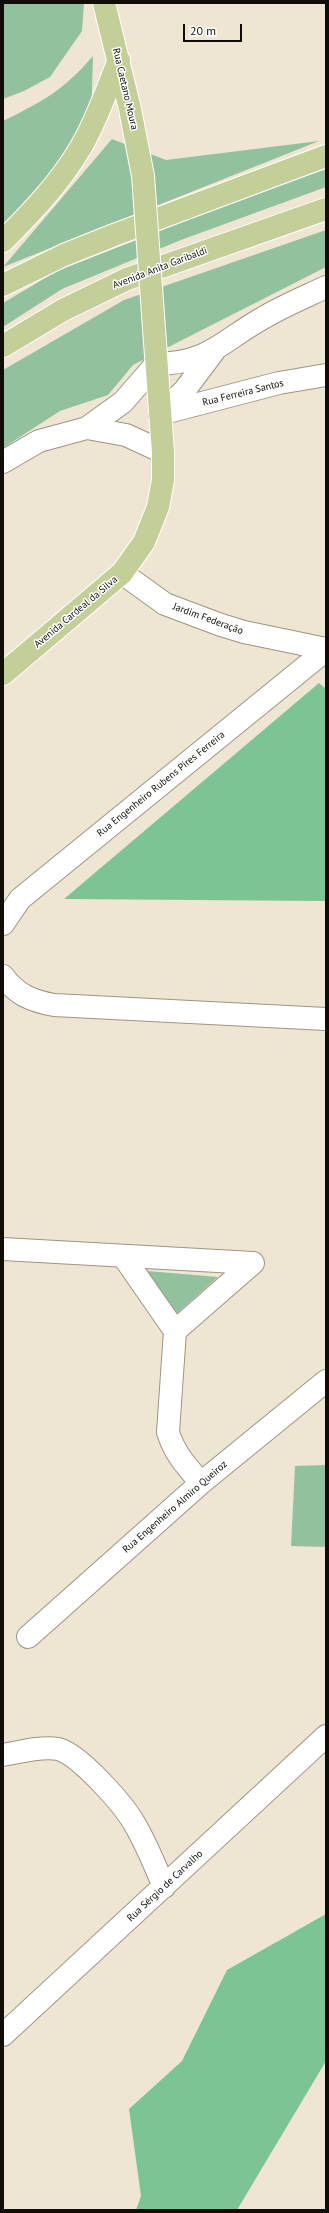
<!DOCTYPE html>
<html>
<head>
<meta charset="utf-8">
<style>
  body { margin:0 }
  #map { position:relative; width:329px; height:2213px; overflow:hidden; background:#eee6d2; font-family:"PT Sans",sans-serif }
  canvas { display:block }
  .frame { position:absolute; inset:0; border:4px solid #0f0d06; pointer-events:none }
  .scale { position:absolute; left:183px; top:24px; width:59px; height:18px; box-sizing:border-box; border:2px solid #0f0d06; border-top:0; padding-left:5px; font-size:12px; line-height:14px; white-space:nowrap; color:#0f0d06; -webkit-text-stroke:3px #fff; paint-order:stroke }
</style>
</head>
<body>
<div id="map">
<canvas width="329" height="2213"></canvas>
<div class="frame"></div>
<div class="scale">20 m</div>
</div>
<script>
const ctx = document.querySelector('canvas').getContext('2d');
ctx.lineJoin = 'round';
function paint(path, color) { ctx.fillStyle = color; ctx.fill(path, 'evenodd'); }
function trace(path, color, width, dash) { ctx.strokeStyle = color; ctx.lineWidth = width; ctx.lineCap = dash ? 'butt' : 'round'; ctx.setLineDash(dash || []); ctx.stroke(path); }
function write(font, color, halo, rows, align = 'center') {
  ctx.font = font + ' "PT Sans",sans-serif'; ctx.lineWidth = 3; ctx.setLineDash([]); ctx.textBaseline = 'middle'; ctx.strokeStyle = halo; ctx.fillStyle = color; for (const [text, x, y, turn = 0] of rows) {
    ctx.save(); ctx.translate(x, y); ctx.rotate((+turn || 0) * Math.PI / 180); ctx.textAlign = isNaN(turn) ? turn : align; if (halo) ctx.strokeText(text, 0, 0); ctx.fillText(text, 0, 0); ctx.restore();
  }
}
const green = new Path2D(`
  M3,3H84L82,31L50,77L24,91L3,99Z
  M93,56L91,124L60,172L3,228V121C42,102 64,90 93,56Z
  M112,139L166,160L319,141L3,267Z
  M326,169V187L181,240L62,289L3,327V303L57,271L252,195Z
  M326,230V267L133,365L108,395L60,411L3,448V370L124,300Z
  M147,1271L218,1277L176,1314Z
  M326,1465V1547L291,1546L295,1466Z`);
const forest = new Path2D(`
  M319,683L326,689V901L64,899Z
  M326,1914V2061L237,2210H136L141,2196L129,2109L182,2061L227,1970Z`);
const minor = new Path2D(`
  M161,413L184,391L214,351
  M160,414L279,383L326,375
  M87,428L126,435L163,452
  M3,462L39,441L87,428L123,402L156,364C210,363 220,342 263,318C283,306 305,297 326,287
  M122,573L165,604L221,625L244,632L326,649
  M3,924L20,899L326,650
  M3,976C17,995 32,1001 54,1005L326,1019
  M3,1249L253,1263L175,1331L168,1432C174,1453 187,1467 201,1483
  M123,1256L175,1331
  M28,1637L201,1483L326,1381
  M3,1755C20,1752 41,1746 58,1749C79,1754 123,1804 134,1823C146,1843 155,1865 164,1887
  M3,2035L326,1736`);
const major = new Path2D(`
  M104,3L130,109L143,176
  M3,241C32,212 60,183 81,147C96,122 108,87 119,60
  M3,285L64,255L114,235L326,156
  M3,346L63,310L127,279L326,209
  M3,674L122,573L144,542L158,507L163,480V452L156,356`);
const majorBridge = new Path2D(`
  M143,176L156,356`);
const streetNames = [
  ["Rua Caetano Moura",125,89,77],
  ["Avenida Anita Garibaldi",160,268,-21],
  ["Rua Ferreira Santos",243,393,-14],
  ["Avenida Cardeal da Silva",76,612,-40],
  ["Jardim Federação",208,619,20],
  ["Rua Engenheiro Rubens Pires Ferreira",161,784,-39],
  ["Rua Engenheiro Almiro Queiroz",175,1507,-41],
  ["Rua Sérgio de Carvalho",165,1886,-43]
];
paint(green, '#93c1a0');
paint(forest, '#7dc493');
trace(minor, '#9d9583', 24);
trace(major, '#fff', 24);
trace(minor, '#fff', 22);
trace(major, '#c4ce99', 22);
trace(majorBridge, '#fff', 24, []);
trace(majorBridge, '#c4ce99', 22);
write('10px', '#0f0d06', '#fff', streetNames);
</script>
</body>
</html>
